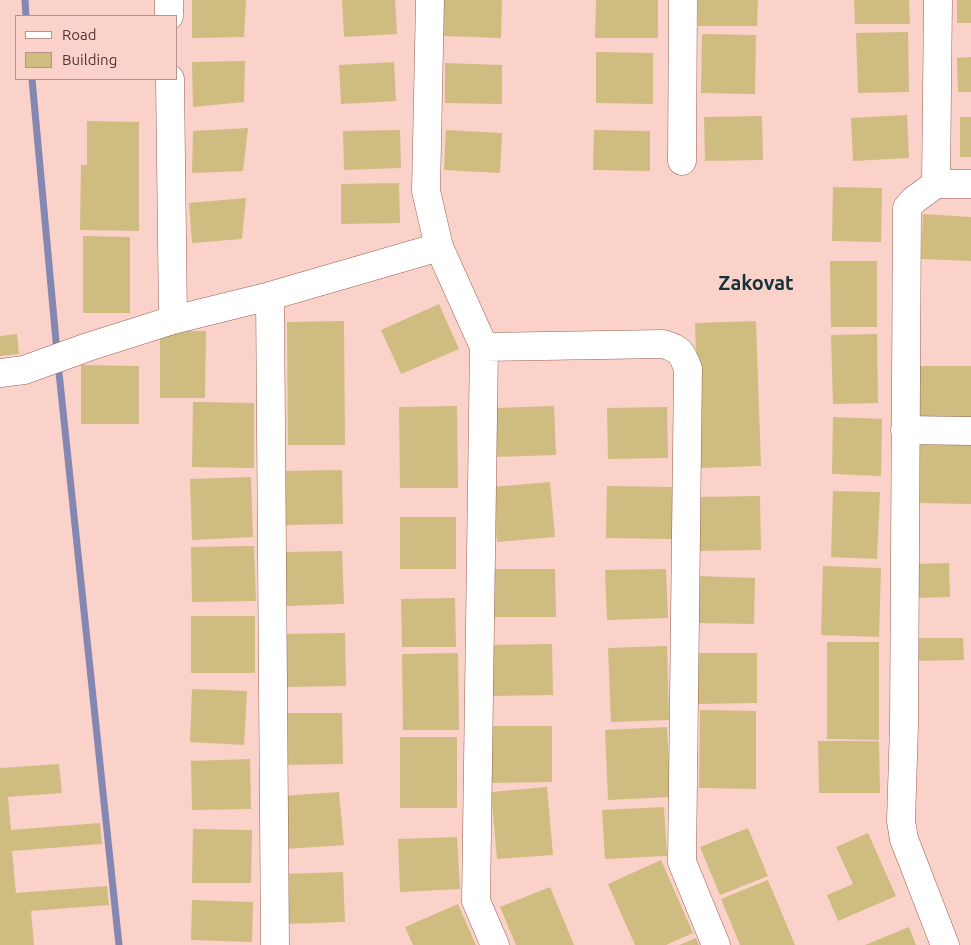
<!DOCTYPE html>
<html>
<head>
<meta charset="utf-8">
<style>
  body { margin:0 }
  #map { position:relative; width:971px; height:945px; overflow:hidden; background:#fbd2c9; font-family:Ubuntu,sans-serif }
  canvas { display:block }
  .legend { position:absolute; left:15px; top:15px; width:162px; height:65px; box-sizing:border-box; background:#fbd2c9; border:1px solid #b7938b; margin:0; padding:6px 9px; list-style:none; font-size:15px; color:#50352f }
  .legend li { display:flex; align-items:center; gap:10px; height:25px }
  .legend b { width:25px; border:1px solid #b7938b }
</style>
</head>
<body>
<div id="map">
<canvas width="971" height="945"></canvas>
<ul class="legend">
<li><b style="height:6px;background:#fff"></b>Road</li>
<li><b style="height:14px;background:#cfbc81"></b>Building</li>
</ul>
</div>
<script>
const ctx = document.querySelector('canvas').getContext('2d');
ctx.lineJoin = 'round';
function trace(path, color, width, dash) { ctx.strokeStyle = color; ctx.lineWidth = width; ctx.lineCap = dash ? 'butt' : 'round'; ctx.setLineDash(dash || []); ctx.stroke(path); }
function paint(path, color) { ctx.fillStyle = color; ctx.fill(path, 'evenodd'); }
function write(font, color, halo, rows, align = 'center') {
  ctx.font = font + ' Ubuntu,sans-serif'; ctx.lineWidth = 4; ctx.setLineDash([]); ctx.textBaseline = 'middle'; ctx.strokeStyle = halo; ctx.fillStyle = color; for (const [text, x, y, turn = 0] of rows) {
    ctx.save(); ctx.translate(x, y); ctx.rotate((+turn || 0) * Math.PI / 180); ctx.textAlign = isNaN(turn) ? turn : align; if (halo) ctx.strokeText(text, 0, 0); ctx.fillText(text, 0, 0); ctx.restore();
  }
}
const stream = new Path2D(`
  M25,0L26,16
  M32,79L57,352
  M58,363L119,945`);
const building = new Path2D(`
  M192,0H246L244,37L192,38Z
  M342,0H395L397,34L344,37Z
  M444,0H502L501,38L443,36Z
  M596,0H658V38H595Z
  M698,0H758L757,26H698Z
  M854,0H909L910,24H855Z
  M957,0H971V23H957Z
  M908,32L909,92L858,93L856,33Z
  M702,34L756,35L755,94L701,93Z
  M596,52L653,53V104L596,103Z
  M971,57V92H958L957,58Z
  M245,61L244,102L193,107L192,62Z
  M394,62L396,101L341,104L339,65Z
  M445,63L502,65V104L445,103Z
  M907,115L909,158L853,161L851,118Z
  M762,116L763,160L705,161L704,117Z
  M960,117H971V157H960Z
  M87,121L139,122V231L80,230L81,165H87Z
  M248,128L243,171L192,173L193,131Z
  M400,130L401,168L344,170L343,131Z
  M446,130L502,133L500,173L444,170Z
  M594,130L650,131V171L593,170Z
  M399,183L400,223L341,224V184Z
  M833,187L882,188L881,242L832,241Z
  M246,198L242,239L192,243L189,203Z
  M923,214L971,217V261L921,259Z
  M83,236L130,237V313H83Z
  M830,261H877V327H831Z
  M439,304L459,349L401,374L381,330Z
  M344,321L345,445H288L287,322Z
  M756,321L761,466L700,468L695,323Z
  M160,331H206L205,398H160Z
  M17,334L19,354L0,356V336Z
  M877,334L878,403L833,404L831,335Z
  M81,365L139,366V424H81Z
  M919,366H971V420H918Z
  M193,402L254,403V468L192,467Z
  M457,406L458,488H400L399,407Z
  M554,406L556,455L495,457L494,408Z
  M667,407L668,458L608,459L607,408Z
  M833,417L882,419L881,476L832,474Z
  M919,444H971V504L919,503Z
  M342,470L343,524L285,525L284,471Z
  M251,477L253,537L192,540L190,479Z
  M550,482L555,537L497,542L492,487Z
  M607,486L673,487L672,539L606,538Z
  M833,491L880,492L877,559L831,557Z
  M760,496L761,550L698,551L697,497Z
  M400,517H456V569H400Z
  M254,546L256,601L192,602L191,547Z
  M342,551L344,604L286,606L284,552Z
  M949,563L950,597L915,598L914,564Z
  M823,566L881,568L879,637L821,635Z
  M493,569H555L556,617H493Z
  M666,569L668,618L607,620L605,570Z
  M699,576L755,578L754,624L698,623Z
  M455,598L456,647H402L401,599Z
  M191,616H255V673H191Z
  M345,633L346,686L285,687L284,634Z
  M912,638H963L964,660L912,661Z
  M827,642H879V740L827,739Z
  M552,644L553,695L493,696L492,645Z
  M667,646L669,720L611,722L608,648Z
  M458,653L459,730H403L402,654Z
  M697,653H757V703L697,704Z
  M192,689L247,691L244,745L190,742Z
  M700,710L756,711V789L699,788Z
  M284,713H342L343,764L284,765Z
  M490,726H552V782L490,783Z
  M667,727L671,797L608,800L605,730Z
  M400,737H457V808H400Z
  M818,741H879L880,793H819Z
  M250,759L251,809L192,810L191,761Z
  M59,764L62,793L8,797L11,830L100,823L102,844L12,851L16,893L107,886L109,905L31,911L34,945H0V768Z
  M547,787L553,855L497,859L491,792Z
  M339,792L344,845L286,849L282,796Z
  M664,807L667,856L605,859L602,810Z
  M748,828L768,876L720,895L700,847Z
  M193,829L252,830L251,883H192Z
  M868,833L896,896L838,921L827,895L853,884L836,847Z
  M457,837L460,889L400,892L398,839Z
  M661,860L693,933L666,945H635L608,884Z
  M343,872L345,922L283,924L282,874Z
  M768,880L795,945H740L721,899Z
  M550,887L574,945H516L500,907Z
  M192,900L253,902L252,942L191,940Z
  M458,904L476,945H413L405,927Z
  M909,927L916,945H865Z
  M696,938L699,945H679Z`);
const minor = new Path2D(`
  M169,0V16
  M430,0L426,191L439,247L484,347L476,901L495,945
  M170,79L173,320
  M682,161L683,0
  M936,184L938,0
  M270,296L275,945
  M484,347L663,344C680,349 682,352 688,369L682,862L716,945
  M0,373L24,370L88,347L173,320L270,296L439,247
  M905,430L971,431
  M945,945L904,839L901,821L904,725L907,208L914,200L936,184H971`);
const quarterNames = [
  ["Zakovat",756,283]
];
trace(stream, '#8387b1', 7);
paint(building, '#cfbc81');
trace(minor, '#995e52', 29);
trace(minor, '#fff', 28);
write('bold 20px', '#12333a', '#fbd2c9', quarterNames);
</script>
</body>
</html>
